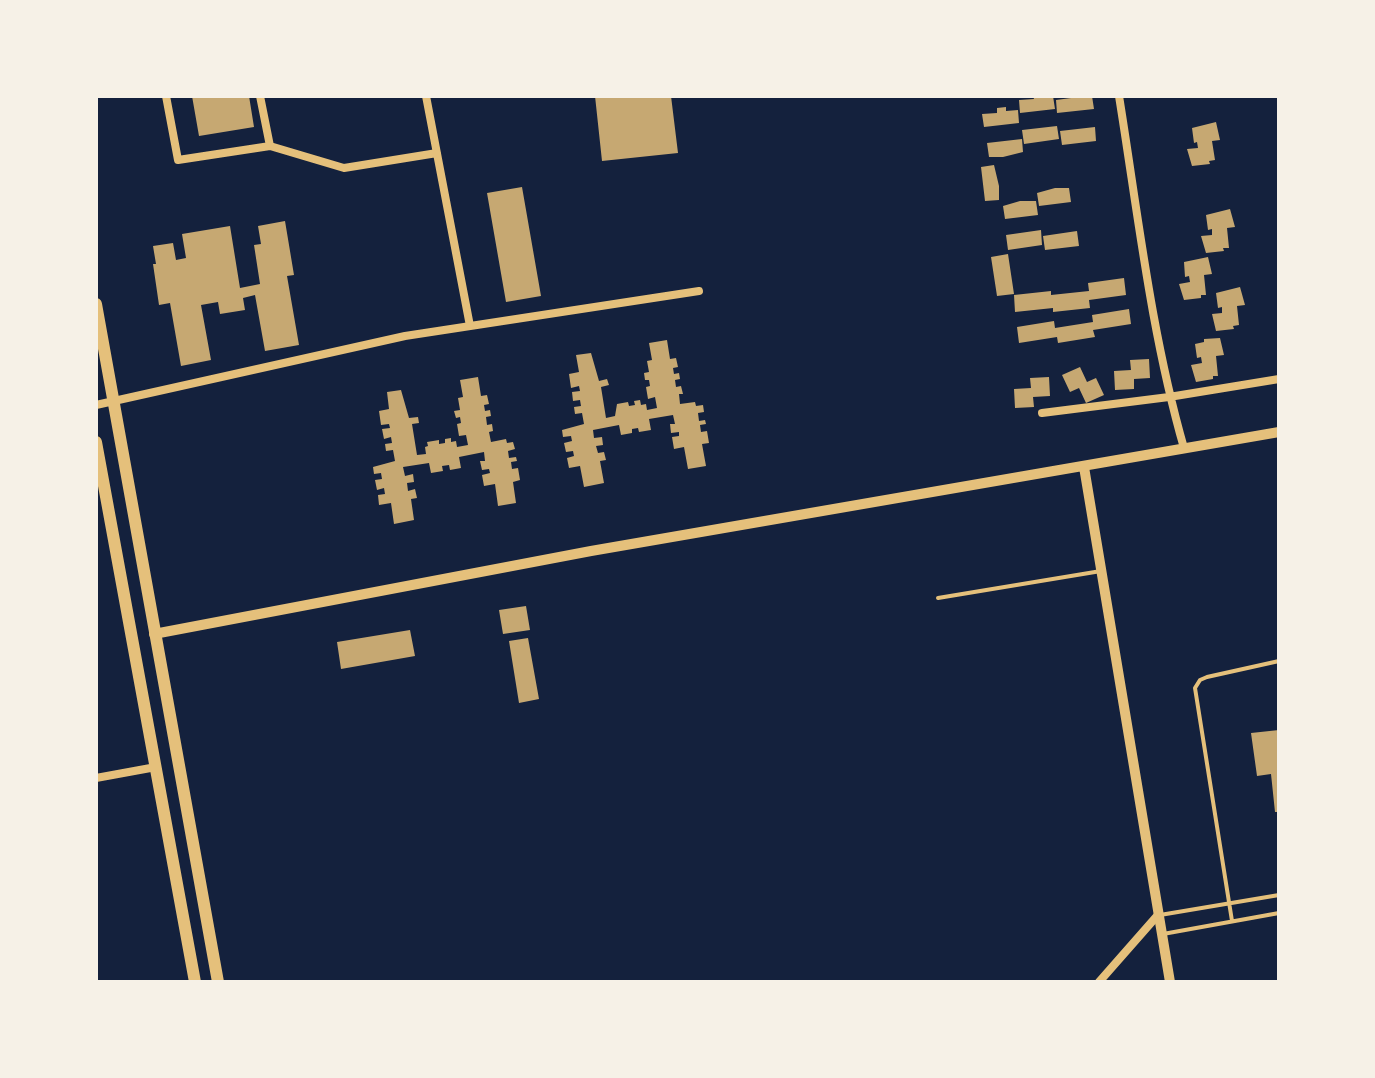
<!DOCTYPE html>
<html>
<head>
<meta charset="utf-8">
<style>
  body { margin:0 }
  #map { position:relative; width:1375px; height:1078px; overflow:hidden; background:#14213d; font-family:Roboto,sans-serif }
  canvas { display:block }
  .frame { position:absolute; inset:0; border:98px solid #f6f1e7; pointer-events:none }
</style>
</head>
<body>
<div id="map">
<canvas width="1375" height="1078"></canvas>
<div class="frame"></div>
</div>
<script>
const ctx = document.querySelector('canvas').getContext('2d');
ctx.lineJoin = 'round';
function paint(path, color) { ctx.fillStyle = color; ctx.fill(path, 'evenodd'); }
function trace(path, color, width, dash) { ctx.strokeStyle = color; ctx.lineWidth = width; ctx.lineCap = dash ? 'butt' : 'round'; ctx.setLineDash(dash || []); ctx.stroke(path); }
const building = new Path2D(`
  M192,96H249L254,127L199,136Z
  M595,96H671L678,153L602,161Z
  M1033,96H1053L1055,109L1020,113L1019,100L1034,99Z
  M1071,96H1092L1094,109L1057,113L1056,100L1071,98Z
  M1006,107V111L1018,110L1019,123L984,127L982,114L997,113V108Z
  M1216,122L1220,140L1212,141L1215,160L1209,161L1210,164L1192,166L1187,149L1198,148L1197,142L1194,143L1192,128Z
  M1057,126L1059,139L1024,144L1022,130Z
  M1095,127L1096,141L1062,145L1060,131Z
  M1022,139L1023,152L1003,157H989L987,143Z
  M994,165L999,186V200L985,201L981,167Z
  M522,187L541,296L506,302L487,193Z
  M1055,188H1069L1071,202L1039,206L1037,193Z
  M1020,201H1036L1038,215L1005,219L1003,206Z
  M1230,209L1235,227L1227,228L1229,248H1223L1224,251L1206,253L1201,236L1212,235V229L1208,230L1206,215Z
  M285,221L294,275L287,276L299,345L265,351L255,295L243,298L245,310L220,314L218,302L201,305L211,360L181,366L170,303L159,305L153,264H156L153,246L173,243L176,260L186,258L182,234L230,226L240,288L260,284L254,245L261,244L258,226Z
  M1041,230L1042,245L1008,250L1006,235Z
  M1077,231L1079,246L1045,250L1043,236Z
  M1008,254L1014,294L997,296L991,257Z
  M1208,257L1212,274L1204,275L1206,295H1201V298L1184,300L1179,284L1190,282L1189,276L1185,277L1184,262Z
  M1124,278L1126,295L1089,300L1090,308L1053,312V308L1015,312L1014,295L1051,291V295L1089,291L1088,283Z
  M1240,287L1245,305L1237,306L1239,325L1233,326L1234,329L1216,331L1212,314L1222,313V307L1218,308L1216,293Z
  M1129,309L1131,324L1093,330L1095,337L1058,343L1057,337L1019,343L1017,327L1054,321L1055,328L1093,322L1092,315Z
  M1220,338L1224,355L1216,356L1218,376H1213V379L1196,382L1191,365L1202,363L1201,357L1197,358L1195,344L1204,342V339Z
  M667,340L670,359L676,358L678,367L673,368L674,374L679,373L680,379L675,380L676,387L681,386L683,394H679L680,404L695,402L696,406L703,405L704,412L698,413L699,421L705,420L706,424L700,425L701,432L707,431L709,443L702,444L706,466L688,469L684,447L674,449L672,437L679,436V432L671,433L670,424H675L673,415L649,419L651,430L639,432L638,428L632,429V433L621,435L619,425L593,430L594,438L602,437L603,445L596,446L598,453L604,452L606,460L600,461L604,483L584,487L580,466L569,468L567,458L574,456L573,451L566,452L564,443L572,441L571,436L563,437L562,430L584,424L582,413L575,414L574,407L581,406L580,400L573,401L572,392L580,391L579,386L571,388L569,374L579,372L576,355L591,353L599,381L607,379L609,385L601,387L606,418L615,416L617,404L628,402L629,406L635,405L634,401L640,400L641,405L646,404L647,410L657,408L655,397L648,399L646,387L650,386L649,380H645L644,373L649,372L647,361L652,360L649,343Z
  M1149,359L1150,378L1134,379V389L1115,390L1114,371L1131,370L1130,360Z
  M1080,367L1087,382L1096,378L1104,395L1086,403L1079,388L1070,392L1062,375Z
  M478,377L481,396L487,395L489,404L484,405L485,411L490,410L491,416L486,417L487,425L492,424L493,431L489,432L491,442L506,439L507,443L513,442L515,449L508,451L509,458L516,457L517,461L511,462L512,469L518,468L520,480L513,482L516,503L498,506L495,484L484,486L482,475L490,473L489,469L482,470L480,461H485L484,452L459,457L461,468L450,470L449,465L442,466L443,471L431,473L429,463L403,467L405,476L413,474L414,482L407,483L408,491L415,489L417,498L411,499L414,520L394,524L391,503L379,505L378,495L385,494L384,488L377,490L375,480L382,479L381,473L374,474L373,467L395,461L393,450L386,451L385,444L392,443L391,437L384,439L382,429L390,428L389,424L381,425L379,411L389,409L387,392L401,390L409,418L418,417L419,423L412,424L417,455L426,454L425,447L428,446L427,442L439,440V444L445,443V439L451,438V442L456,441L457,447L468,445L466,435L459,436L457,424L461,423L460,417L456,418L454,411L460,410L458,398L463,397L460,380Z
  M1049,377L1050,396L1033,397L1034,407L1015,408L1014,389L1031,388L1030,378Z
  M526,606L530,630L503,634L499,610Z
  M410,630L415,656L341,669L337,642Z
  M528,638L539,699L519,703L509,641Z
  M1279,730V812H1275L1271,774L1257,776L1251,733Z`);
const service = new Path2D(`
  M938,598L1101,571
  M1160,915L1279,895
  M1232,921L1195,688L1200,680L1207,677L1279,661
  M1163,934L1279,913`);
const minor = new Path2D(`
  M166,96L178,160L270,146L260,96
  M426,96L470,326
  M1119,96C1138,214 1151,333 1184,448
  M270,146L344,168L437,153
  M96,405L405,336L699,291
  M1042,413L1169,397L1279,379
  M96,778L156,767
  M1099,982L1157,916`);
const tertiary = new Path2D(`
  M1084,467L1170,982
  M154,634L591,551L1279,432`);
const trunk = new Path2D(`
  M96,304L218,982
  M96,442L195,982`);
paint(building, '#c6a872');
trace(service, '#e5c07b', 4);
trace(minor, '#e5c07b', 8);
trace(tertiary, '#e5c07b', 10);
trace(trunk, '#e5c07b', 12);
</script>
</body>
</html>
